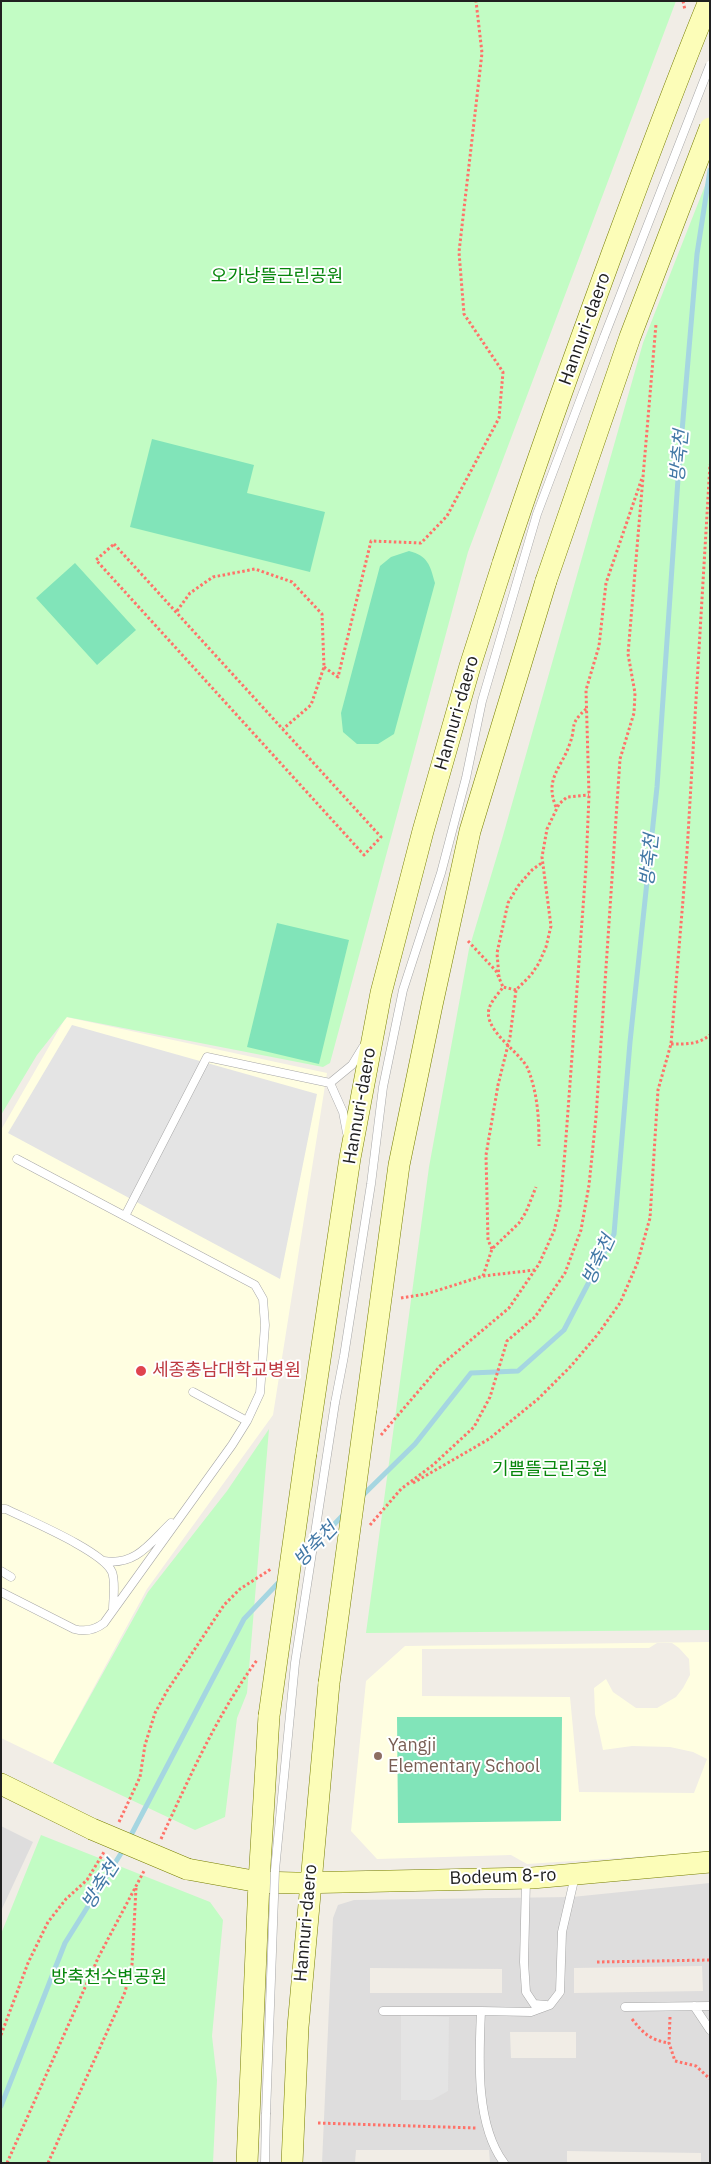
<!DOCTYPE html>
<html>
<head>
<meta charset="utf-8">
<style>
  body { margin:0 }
  #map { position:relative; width:711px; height:2164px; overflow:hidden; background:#f1ede6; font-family:"IBM Plex Sans",sans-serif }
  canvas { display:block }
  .frame { position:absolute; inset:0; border:2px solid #202020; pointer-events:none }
</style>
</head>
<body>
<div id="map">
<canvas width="711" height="2164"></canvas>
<div class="frame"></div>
</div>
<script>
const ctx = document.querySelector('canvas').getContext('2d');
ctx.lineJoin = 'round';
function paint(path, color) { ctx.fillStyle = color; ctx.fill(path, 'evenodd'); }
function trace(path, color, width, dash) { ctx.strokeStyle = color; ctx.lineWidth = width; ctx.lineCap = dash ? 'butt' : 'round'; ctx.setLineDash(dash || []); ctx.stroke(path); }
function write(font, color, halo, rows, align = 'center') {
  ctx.font = font + ' "IBM Plex Sans","Noto Sans KR",sans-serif'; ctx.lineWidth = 4; ctx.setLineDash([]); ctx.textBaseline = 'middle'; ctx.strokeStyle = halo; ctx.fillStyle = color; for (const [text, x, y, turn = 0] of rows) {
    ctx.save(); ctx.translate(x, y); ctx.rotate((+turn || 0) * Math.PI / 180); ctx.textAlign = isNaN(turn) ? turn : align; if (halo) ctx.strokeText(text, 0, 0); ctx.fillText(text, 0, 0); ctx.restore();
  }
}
const residential = new Path2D(`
  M1,1826L33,1842L1,1911Z
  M710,1883V2163H701V2153L567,2151V2163H490L489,2150H356L355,2163H322L333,1918L338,1905L354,1900L572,1897ZM702,1966L703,1991L574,1993V1968ZM370,1968L502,1969V1993H370ZM510,2032H576V2058H511Z`);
const education = new Path2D(`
  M66,1017L327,1073L273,1415L147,1589L53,1763L1,1738V1130Z
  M710,1642V1852L527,1864L511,1855L377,1859L351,1831L366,1681L405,1646ZM657,1643H672L679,1648L689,1659L690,1675L683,1688L676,1697L657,1708H636L613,1692L606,1679L594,1688L595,1714L599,1731L603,1750L632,1746L670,1747L693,1752L707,1759L694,1793L579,1792L570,1697L422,1696V1649L649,1648Z`);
const park = new Path2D(`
  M1,1H676L468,552L330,1063L323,1067L67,1017L37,1055L1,1115Z
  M710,173V1630L366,1633L429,1167L469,949L502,839L643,343Z
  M269,1429L247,1693L237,1718L225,1817L195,1830L53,1763L148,1592L227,1491Z
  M41,1835L210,1902L223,1920L212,2036L217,2080L213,2163H1V1934Z`);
const pitch = new Path2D(`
  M152,439L254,465L247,493L325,512L310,572L130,527Z
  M409,551C428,556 430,565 435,583L394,734L378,744H357L343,732L341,713L380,566L391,557Z
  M75,563L136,630L97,665L36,598Z
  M277,923L349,940L319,1064L247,1047Z
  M397,1717H562L561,1821L398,1823Z`);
const parking = new Path2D(`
  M72,1025L317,1094L280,1279L8,1133Z
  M401,2015L449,2017L448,2091L432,2100H401Z`);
const stream = new Path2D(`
  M361,1497L415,1444L471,1373L518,1371L564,1330L614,1234L630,1042L657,787L678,479L697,254L710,170
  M298,1562L344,1514
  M129,1839L244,1619L280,1581
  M1,2106L65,1943L125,1847`);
const path = new Path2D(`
  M683,1L685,10
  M114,544L381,837L364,855L96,560Z
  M177,611L190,593L213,577L255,569L292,582L322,614L324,667L311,705L283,729
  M324,667L338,677L371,541L421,543L447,516L499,418L503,372L464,314L459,252L482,53L476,1
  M556,807C544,778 562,768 570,743C577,724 568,726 586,709
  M468,941L496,971L503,987
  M499,977L497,953L508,903L518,886L532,870L543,862
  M516,990L503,987C499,993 493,999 490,1006C480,1029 520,1051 528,1069C538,1095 539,1119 539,1146
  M671,1044C686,1044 697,1045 710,1035
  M492,1249L488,1240L486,1155L498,1085L510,1037L516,990L531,975L539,963L546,947L551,926L542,857L547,829L559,804L567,797L589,795
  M483,1276L492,1249L519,1223L526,1212L536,1187
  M401,1298L426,1294L483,1276L535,1270
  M381,1435L440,1366L509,1308L539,1264L554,1231L560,1206L565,1151L586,867L589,795L586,690L599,646L606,583L642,478
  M413,1483L489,1439L538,1399L571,1366L598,1334L620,1303L637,1264L650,1218L658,1090L671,1044L687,852L710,464
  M370,1525L401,1489L433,1465L474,1427L490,1397L507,1341L535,1317L565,1273L581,1230L589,1185L596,1117L620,759L634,713L635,693L628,654L656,324
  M119,1822L140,1777L145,1745L155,1713L167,1691L224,1605L240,1589L271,1569
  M161,1839C189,1778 217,1715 257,1660
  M597,1962L710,1960
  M670,2017L669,2043L675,2061L696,2066L710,2079
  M632,2019C643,2033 650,2040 669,2043
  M1,2035L28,1963L48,1922L66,1899L87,1880L104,1852
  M318,2123L476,2128
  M7,2163L99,1956L144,1871
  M48,2163L125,1992L132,1965L136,1888`);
const lane = new Path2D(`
  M347,1133L343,1112L330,1083L352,1065L363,1047
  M125,1216L207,1057L330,1083
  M193,1392L247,1421
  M335,1403L344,1356L371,1184L383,1087L403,990L441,873L466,778L482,701L537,514L604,337
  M1,1509H6C28,1520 103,1551 112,1572C116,1583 113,1598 113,1610
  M104,1561C136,1566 150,1543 171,1523
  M1,1571L11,1577
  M1,1592L74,1629C85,1632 95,1630 104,1623L232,1445L247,1421L260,1393L265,1325L263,1299L255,1285L17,1159
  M526,1880L524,1962L526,1992L534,2004L546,2005
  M694,2006L710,2030
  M625,2007L710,2006
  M383,2011H481
  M265,2163L266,2114
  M504,2163C475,2124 479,2058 481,2011L531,2012L550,2005L560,1992L562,1932L575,1876`);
const secondary = new Path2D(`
  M366,1409L399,1165L432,1005L470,831L546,581
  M306,1453L350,1158L381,993L423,831L470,666L503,563
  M1,1784L92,1829
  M187,1869L259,1882L296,1883L532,1878L710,1862
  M247,2163L259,1882L269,1716
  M292,2163L298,2027L329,1683`);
const laneBridge = new Path2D(`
  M604,337L710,65
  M266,2114L275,1870L295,1663L335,1403`);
const secondaryBridge = new Path2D(`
  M503,563C536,461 573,360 610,259C642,173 674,86 709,1
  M546,581L630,337L710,128
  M329,1683L366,1409
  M269,1716L306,1453
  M92,1829L187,1869`);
const markers = [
  [141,1371,6,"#e0444e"],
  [378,1756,5,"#8d6e63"]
];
const parkNames = [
  ["오가낭뜰근린공원",277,277],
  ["기쁨뜰근린공원",550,1470],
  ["방축천수변공원",109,1978]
];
const streetNames = [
  ["Hannuri-daero",585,329,-70],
  ["Hannuri-daero",457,713,-74],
  ["Hannuri-daero",360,1106,-80],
  ["Bodeum 8-ro",503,1877,-2],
  ["Hannuri-daero",306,1923,-85]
];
const healthNames = [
  ["세종충남대학교병원",152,1371]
];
const educationNames = [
  ["Yangji",388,1746],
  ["Elementary School",388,1767]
];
const waterNames = [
  ["방축천",680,456,-85],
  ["방축천",650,860,-84],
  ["방축천",599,1260,-65],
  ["방축천",316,1545,-46],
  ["방축천",101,1885,-58]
];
paint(residential, '#dedddd');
paint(education, '#fffee1');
paint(park, '#c2fcc4');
paint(pitch, '#81e4b9');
paint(parking, '#e4e4e4');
trace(stream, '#a5d6e1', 5);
trace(lane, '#a7a7a7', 9);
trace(secondary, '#767e00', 22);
trace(path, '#ff7269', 3, [2.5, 2.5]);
trace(lane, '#fff', 8);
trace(secondary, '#fcfdb8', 21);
trace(laneBridge, '#a7a7a7', 9, []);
trace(secondaryBridge, '#767e00', 22, []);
trace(laneBridge, '#fff', 8);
trace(secondaryBridge, '#fcfdb8', 21);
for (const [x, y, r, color] of markers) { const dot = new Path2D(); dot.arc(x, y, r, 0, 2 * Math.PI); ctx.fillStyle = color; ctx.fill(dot); trace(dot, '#fff', 2); }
write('18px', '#06860b', '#fff', parkNames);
write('18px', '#202020', '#fff', streetNames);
write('18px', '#be3a42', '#fff', healthNames, 'left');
write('18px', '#785e54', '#fff', educationNames, 'left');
write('italic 19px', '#4278a6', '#fff', waterNames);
</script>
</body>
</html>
